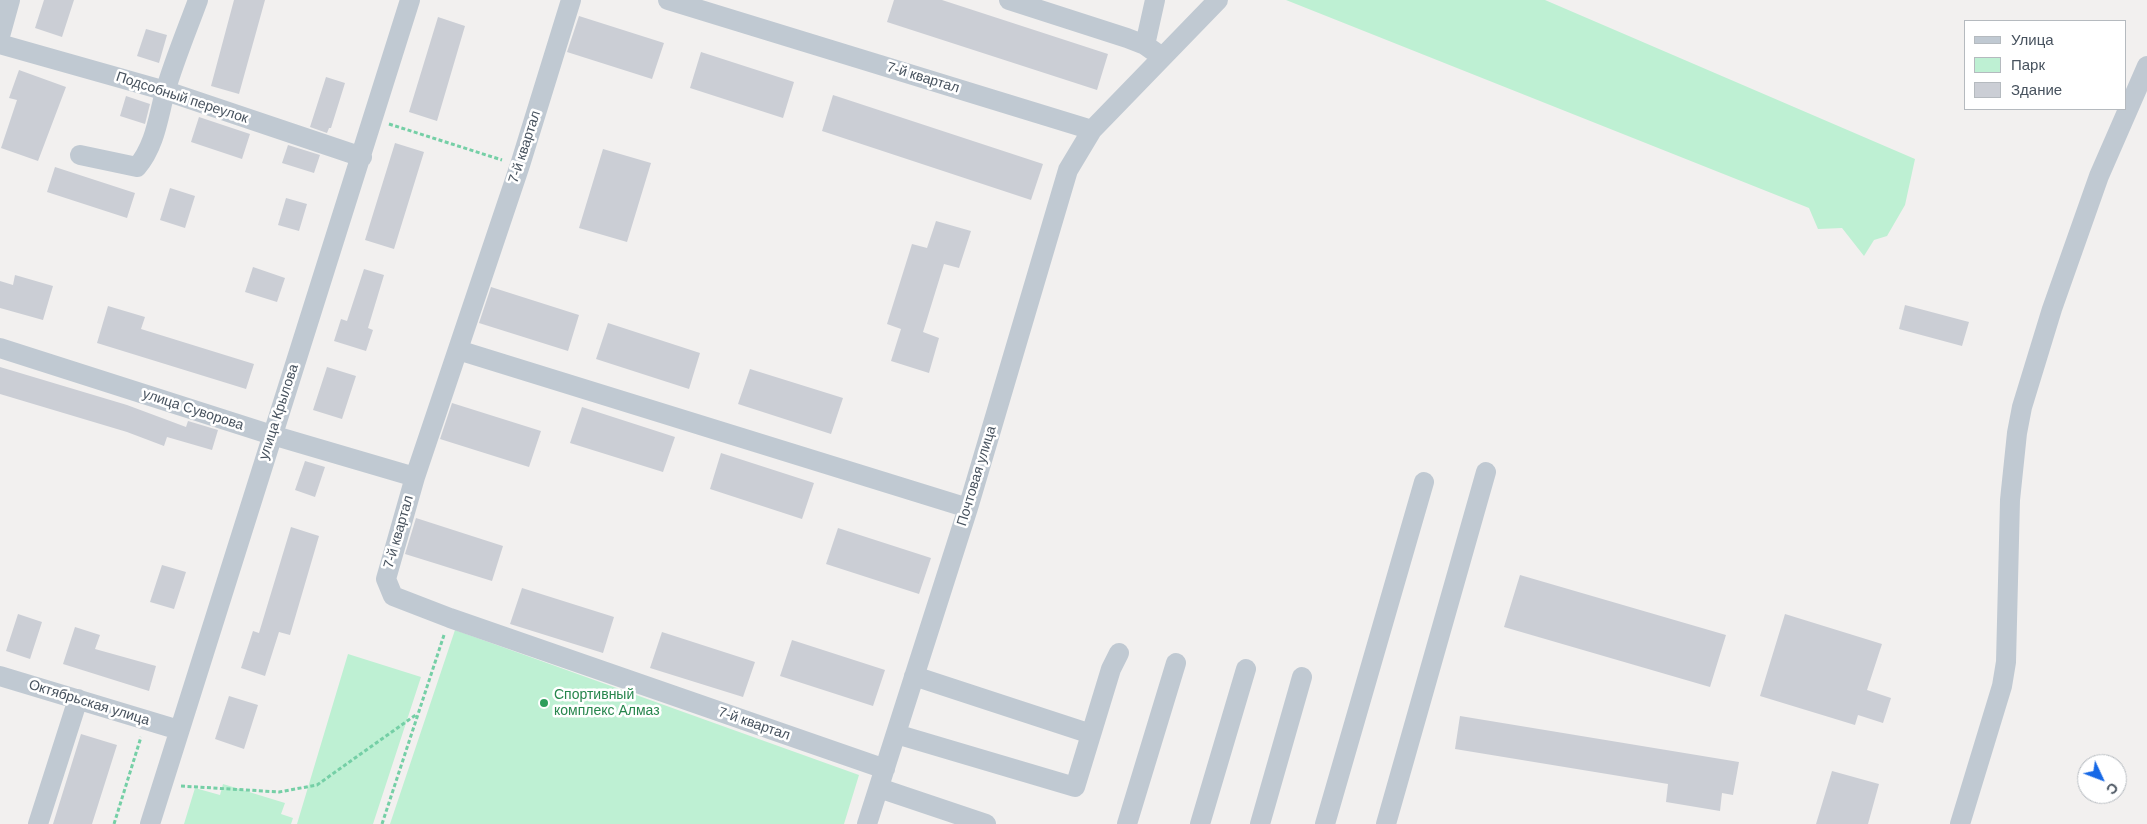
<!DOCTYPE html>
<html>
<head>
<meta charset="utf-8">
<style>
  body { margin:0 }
  #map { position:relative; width:2147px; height:824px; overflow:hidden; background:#f2f0ef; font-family:Helvetica,sans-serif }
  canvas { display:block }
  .legend { position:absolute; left:1964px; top:20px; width:162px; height:90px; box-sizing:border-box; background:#fff; border:1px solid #b5babf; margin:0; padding:6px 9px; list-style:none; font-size:15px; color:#47525e }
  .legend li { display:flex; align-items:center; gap:10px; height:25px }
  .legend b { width:25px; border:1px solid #b5babf }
  .north { position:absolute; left:2077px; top:754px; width:50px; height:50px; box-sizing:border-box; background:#fff; border:1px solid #b5babf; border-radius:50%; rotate:133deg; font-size:14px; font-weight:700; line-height:20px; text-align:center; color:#47525e }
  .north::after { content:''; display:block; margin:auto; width:18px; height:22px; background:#1668e6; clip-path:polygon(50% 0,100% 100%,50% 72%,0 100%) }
</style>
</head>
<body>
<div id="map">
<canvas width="2147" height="824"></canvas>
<ul class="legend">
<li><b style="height:6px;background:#c0c9d2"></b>Улица</li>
<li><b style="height:14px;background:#bef0d3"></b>Парк</li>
<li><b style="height:14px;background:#cbced5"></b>Здание</li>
</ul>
<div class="north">С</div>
</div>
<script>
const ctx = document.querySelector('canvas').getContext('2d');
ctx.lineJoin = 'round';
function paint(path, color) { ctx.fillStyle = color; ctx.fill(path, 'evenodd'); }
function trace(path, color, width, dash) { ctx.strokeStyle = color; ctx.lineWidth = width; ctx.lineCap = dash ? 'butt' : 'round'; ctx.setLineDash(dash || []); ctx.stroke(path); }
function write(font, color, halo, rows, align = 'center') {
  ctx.font = font + ' Helvetica,sans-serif'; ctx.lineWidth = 5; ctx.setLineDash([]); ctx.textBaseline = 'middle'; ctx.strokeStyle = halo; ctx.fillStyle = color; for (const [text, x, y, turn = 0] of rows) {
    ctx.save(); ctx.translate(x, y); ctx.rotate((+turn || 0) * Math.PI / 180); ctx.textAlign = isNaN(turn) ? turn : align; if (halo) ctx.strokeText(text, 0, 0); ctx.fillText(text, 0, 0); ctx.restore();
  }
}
const green = new Path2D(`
  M1286,0H1545L1915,159L1905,205L1887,236L1874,240L1864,256L1842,228L1818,229L1809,208Z
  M455,630L859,775L844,824H390Z
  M348,654L421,677L373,824H297Z
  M223,784L285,803L281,814L293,818L291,824H184L195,788L220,795Z`);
const building = new Path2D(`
  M44,0H74L62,37L35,28Z
  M234,0H265L239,94L211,86Z
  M894,0H942L1108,54L1097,90L887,22Z
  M579,16L664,43L652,79L567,52Z
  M438,17L465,26L437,121L409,112Z
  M146,29L167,35L159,63L137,56Z
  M701,52L794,82L783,118L690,88Z
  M19,70L66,87L38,161L1,148L17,100L9,98Z
  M326,77L345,83L331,128H329L327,133L310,127Z
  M833,95L1043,164L1031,200L822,131Z
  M126,96L150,104L145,124L120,116Z
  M199,117L250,134L242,159L191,142Z
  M395,143L424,152L394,249L365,240Z
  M288,145L320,155L314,173L282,163Z
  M603,149L651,163L627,242L579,228Z
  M55,167L135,193L127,218L47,192Z
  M170,188L195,196L185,228L160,220Z
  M286,198L307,204L299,231L278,225Z
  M936,221L971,231L959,268L944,264L923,332L939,338L929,373L891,361L901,329L887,324L912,244L927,248Z
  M253,267L285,278L277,302L245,292Z
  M364,269L384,275L368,328L373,330L366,351L334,341L341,319L347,321Z
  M15,275L53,286L43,320L0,308V281L13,285Z
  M491,287L579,315L568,351L479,323Z
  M1905,305L1969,322L1962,346L1899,329Z
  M108,306L145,317L141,329L254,364L246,389L97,343Z
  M608,323L700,353L689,389L596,359Z
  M0,367L127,405L186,427L188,421L218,430L212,450L167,437L164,446L127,432L0,394Z
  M327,367L356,376L342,419L313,410Z
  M750,369L843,398L831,434L738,404Z
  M452,403L541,431L529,467L440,439Z
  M582,407L675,437L663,472L570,443Z
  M721,453L814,483L802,519L710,489Z
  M305,461L325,467L315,497L295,490Z
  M416,518L503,546L492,581L405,554Z
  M291,527L319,536L290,635L279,632L265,676L241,668L253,631L259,633Z
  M838,528L931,558L919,594L826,564Z
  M162,565L186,572L174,609L150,602Z
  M1520,575L1726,635L1710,687L1504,627Z
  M522,588L614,617L603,653L510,624Z
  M18,614L42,622L30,659L6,651Z
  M1785,614L1882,644L1867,690L1891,698L1883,723L1858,715L1855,725L1760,696Z
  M75,627L100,635L95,649L156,666L149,691L63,664Z
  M662,632L755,662L743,697L650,668Z
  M792,640L885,670L873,706L780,676Z
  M229,696L258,705L244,749L215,739Z
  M1460,716L1739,762L1733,795L1722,793L1720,811L1666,802L1668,784L1455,749Z
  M81,734L117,745L92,824H53Z
  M1832,771L1879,784L1868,824H1816Z`);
const path = new Path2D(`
  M389,124L502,160
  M181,786L279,792L317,785L417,714
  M114,824L141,737
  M382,824L444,635`);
const minor = new Path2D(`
  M571,0L520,165L415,477L386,579L393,596L450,618L885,769
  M668,0L1092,130
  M1009,0L1127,38L1145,45L1162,57
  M0,36L10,0
  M0,44L166,91L362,157
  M1145,45L1155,0
  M80,155L137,167C155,146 158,118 165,92C174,61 187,30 198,0
  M0,348L272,435L415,477
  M458,350L968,508
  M0,676L179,730
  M914,676L1091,734
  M896,734L1075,787L1111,669L1119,653
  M879,788L986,824
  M38,824L78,699
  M150,824L410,0
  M867,824L968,508L1068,170L1092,130L1218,0
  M1127,824L1176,663
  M1200,824L1246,669
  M1260,824L1302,677
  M1325,824L1424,482
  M1386,824L1486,472
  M1960,824L2002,686L2006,662L2010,500L2017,433L2022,407L2052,309L2099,176L2147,66`);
const markers = [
  [544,703,5,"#2e9e5b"]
];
const streetNames = [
  ["7-й квартал",923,78,17],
  ["Подсобный переулок",182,98,18],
  ["7-й квартал",525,147,-72],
  ["улица Суворова",193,410,18],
  ["улица Крылова",279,412,-72],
  ["Почтовая улица",977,476,-73],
  ["7-й квартал",399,532,-74],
  ["Октябрьская улица",89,703,17],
  ["7-й квартал",754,724,19]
];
const leisureNames = [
  ["Спортивный",554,695],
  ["комплекс Алмаз",554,711]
];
paint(green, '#bef0d3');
paint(building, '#cbced5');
trace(path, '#75cfa6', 3, [4, 2.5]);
trace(minor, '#c0c9d2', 20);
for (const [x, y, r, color] of markers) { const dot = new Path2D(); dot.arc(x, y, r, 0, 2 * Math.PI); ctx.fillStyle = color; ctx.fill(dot); trace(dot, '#fff', 2); }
write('14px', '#47525e', '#fff', streetNames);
write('14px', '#27864d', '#fff', leisureNames, 'left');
</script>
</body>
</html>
